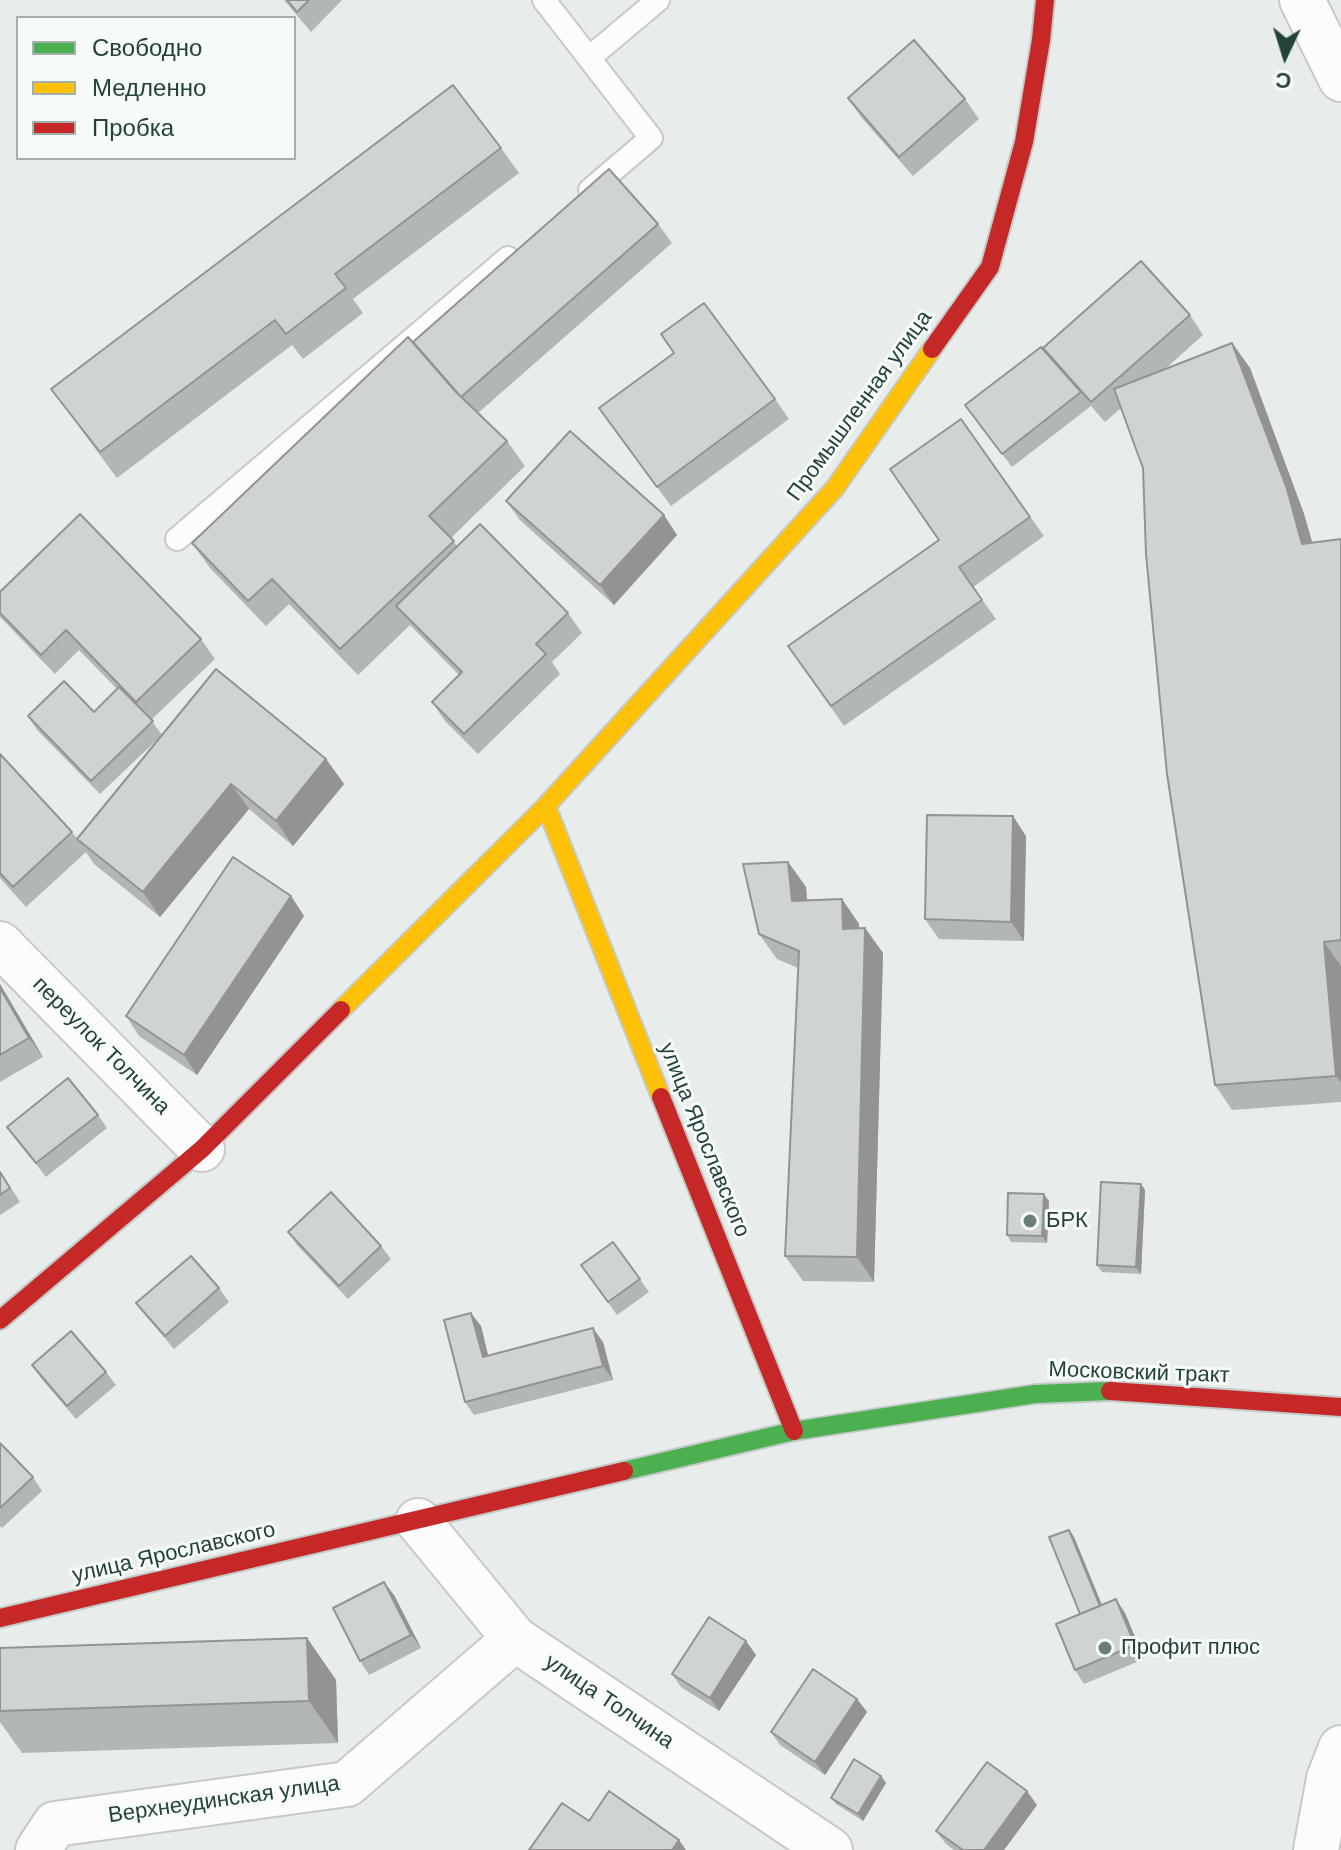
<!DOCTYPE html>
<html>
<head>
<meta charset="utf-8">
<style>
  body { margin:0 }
  #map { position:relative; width:1341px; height:1850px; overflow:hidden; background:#e8edeb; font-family:Helvetica,sans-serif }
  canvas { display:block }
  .legend { position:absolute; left:16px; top:16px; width:280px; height:144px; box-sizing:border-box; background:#f7fbf9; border:2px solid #a3b1ad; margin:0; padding:10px 14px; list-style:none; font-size:24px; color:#24423a }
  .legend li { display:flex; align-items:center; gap:16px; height:40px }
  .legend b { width:40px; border:2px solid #a3b1ad }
  .north { position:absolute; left:1245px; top:16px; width:80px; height:80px; -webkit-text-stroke:6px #f7fbf9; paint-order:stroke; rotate:184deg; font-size:22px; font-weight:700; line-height:32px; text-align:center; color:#24423a }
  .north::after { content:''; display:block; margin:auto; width:28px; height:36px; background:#24423a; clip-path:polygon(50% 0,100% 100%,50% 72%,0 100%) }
</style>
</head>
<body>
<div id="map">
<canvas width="1341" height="1850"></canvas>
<ul class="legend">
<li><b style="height:10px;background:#4caf50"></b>Свободно</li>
<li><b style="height:10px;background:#ffc107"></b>Медленно</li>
<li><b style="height:10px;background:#c62828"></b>Пробка</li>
</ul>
<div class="north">С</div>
</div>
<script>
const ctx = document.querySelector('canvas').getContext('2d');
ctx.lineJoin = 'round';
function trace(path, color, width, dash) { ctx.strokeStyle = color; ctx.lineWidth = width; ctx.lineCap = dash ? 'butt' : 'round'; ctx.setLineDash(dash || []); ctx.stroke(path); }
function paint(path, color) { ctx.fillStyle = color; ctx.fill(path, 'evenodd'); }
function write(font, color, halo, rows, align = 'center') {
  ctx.font = font + ' Helvetica,sans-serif'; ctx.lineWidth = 6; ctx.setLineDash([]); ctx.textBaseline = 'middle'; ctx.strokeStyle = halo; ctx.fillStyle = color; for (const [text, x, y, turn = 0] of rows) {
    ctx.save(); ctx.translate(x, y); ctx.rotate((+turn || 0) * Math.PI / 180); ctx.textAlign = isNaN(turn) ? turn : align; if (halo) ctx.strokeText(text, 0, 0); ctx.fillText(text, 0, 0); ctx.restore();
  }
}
const lane = new Path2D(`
  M544,0L651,138L590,190
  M589,58L658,0
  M177,539L508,258`);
const street = new Path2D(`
  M1302,0L1341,79
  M0,944L202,1149
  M418,1521L515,1639L830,1850
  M38,1850L55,1824L347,1784L515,1639
  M1316,1850L1329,1779L1341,1748`);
const fast = new Path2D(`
  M624,1471L794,1431L1035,1394L1110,1391`);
const slow = new Path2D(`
  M546,806L835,488L932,349
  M341,1010L546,806L661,1097`);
const jam = new Path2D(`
  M932,349L990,267L1024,142L1041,40L1045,0
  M661,1097L794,1431
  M0,1320L202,1149L341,1010
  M1110,1391L1341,1407
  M0,1618L624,1471`);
const wall = new Path2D(`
  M284,0H342L311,32Z
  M848,98L965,99L979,119L913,176L861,117Z
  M501,148L519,173L353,299L363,313L303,359L292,345L117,478L51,389Z
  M658,224L672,243L478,413L507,441L525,466L451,538L457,546L568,613L582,633L552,662L560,674L478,754L445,721L432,702L459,675L410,625L358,675L289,604L266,626L210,568L192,543L413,342Z
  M1190,315L1203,335L1164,370L1232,343L1250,368L1304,514L1312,542L1341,539V1102L1232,1110L1215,1085L1143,468L1121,408L1105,422L1091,406L1012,467L965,405L1044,350Z
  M775,399L789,419L671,506L599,408Z
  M961,419L1044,536L973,587L996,619L844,726L788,646L939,540Z
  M506,501L677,535L614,605L520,520Z
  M0,592L201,639L215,659L151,720L162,735L100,794L37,730L28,716L94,712L117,689L79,650L55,674L0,617Z
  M216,669L326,759L344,784L293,846L249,809L160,917L94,864L86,852L26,907L0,878V754L77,838Z
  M1026,836L1024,941L939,939L925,919Z
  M788,862L806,887L807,900L842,899L859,924V928H865L883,953L874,1282L803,1281L785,1256L798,968L777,959L759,934Z
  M291,896L304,916L197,1075L139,1036L126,1016Z
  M0,984L43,1057L0,1082Z
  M98,1115L107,1128L46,1177L7,1127Z
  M0,1171L20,1202L0,1215Z
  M1141,1184L1145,1190L1141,1274L1102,1272L1097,1265Z
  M1049,1201L1047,1243L1011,1242L1007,1235Z
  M288,1232L381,1246L391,1259L348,1299L297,1245Z
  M613,1242L649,1292L617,1315L581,1265Z
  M219,1288L229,1302L174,1349L146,1316L136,1303Z
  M481,1326L488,1356L603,1342L613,1380L474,1415L465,1402Z
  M32,1365L106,1372L116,1385L76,1419L41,1378Z
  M0,1443L33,1477L42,1491L2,1528L0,1526Z
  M1069,1530L1074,1537L1102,1605L1125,1613L1144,1659L1084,1684L1075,1670L1080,1614Z
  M394,1595L421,1648L369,1675L360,1661Z
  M307,1638L336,1680L338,1743L22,1753L0,1722V1648Z
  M746,1641L756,1655L719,1711L681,1687L672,1674Z
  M857,1699L867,1712L825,1775L780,1745L771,1732Z
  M881,1776L886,1783L863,1821L836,1804L831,1798Z
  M1037,1805L1004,1850H954L946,1844L936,1831Z`);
const shadedWall = new Path2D(`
  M1232,343L1250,368L1304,514L1320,569L1302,544Z
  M664,515L677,535L614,605L600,585Z
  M326,759L344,784L293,846L276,821Z
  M231,784L249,809L160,917L143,892Z
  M1013,816L1026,836L1024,941L1011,922Z
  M788,862L806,887L809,926L792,901Z
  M291,896L304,916L197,1075L184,1055Z
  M842,899L859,924L860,954L843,929Z
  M865,928L883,953L874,1282L857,1257Z
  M1324,942L1341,966V1083L1336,1076Z
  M0,984L43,1057L29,1038L0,988Z
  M1141,1184L1145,1190L1141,1274L1136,1267Z
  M1044,1194L1049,1201L1047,1243L1042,1236Z
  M471,1313L481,1326L492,1371L483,1357Z
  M593,1328L603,1342L613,1380L603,1366Z
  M1069,1530L1074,1537L1108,1620L1103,1613Z
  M384,1582L394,1595L421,1648L411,1635Z
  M1116,1599L1125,1613L1144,1659L1135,1645Z
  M307,1638L336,1680L338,1743L309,1701Z
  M746,1641L756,1655L719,1711L710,1698Z
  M857,1699L867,1712L825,1775L815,1762Z
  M881,1776L886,1783L863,1821L858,1814Z
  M1027,1791L1037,1805L1004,1850H984Z
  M679,1840L686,1850H672Z`);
const building = new Path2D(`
  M287,0H309L297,12Z
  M914,40L965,99L899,157L848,98Z
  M453,85L501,148L335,274L346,288L286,334L275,320L100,452L51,389Z
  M609,169L658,224L461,397L413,342Z
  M1141,261L1190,315L1091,402L1043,348Z
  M704,303L775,399L657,487L599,408L674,353L661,334Z
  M408,337L456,392L507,441L429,516L454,541L340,649L272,579L248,601L192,543Z
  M1232,343L1287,489L1302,544L1341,539V940L1324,942L1336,1076L1215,1085L1167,774L1146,554L1143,468L1114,389Z
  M1041,347L1081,392L1002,454L965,405Z
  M961,419L1030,517L959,567L982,600L831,706L788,646L939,540L890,469Z
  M570,431L664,515L600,585L506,501Z
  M80,514L201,639L136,702L66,630L41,655L0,613V592Z
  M480,524L568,613L536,644L546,654L464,734L432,702L462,672L396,606Z
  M216,669L326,759L276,821L231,784L143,892L77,839Z
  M64,681L94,712L119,687L153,721L91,781L28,716Z
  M0,754L72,832L13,887L0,873Z
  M927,815L1013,816L1011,922L925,919Z
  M233,857L291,896L184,1055L126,1016Z
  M788,862L792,901L842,899L843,929L865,928L857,1257L785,1256L799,951L759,934L743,864Z
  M0,988L29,1038L0,1055Z
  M68,1078L98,1115L36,1163L7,1127Z
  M0,1172L10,1188L0,1195Z
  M1101,1182L1141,1184L1136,1267L1097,1265Z
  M331,1192L381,1246L339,1286L288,1232Z
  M1008,1193L1044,1194L1042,1236L1007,1235Z
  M613,1242L640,1279L608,1302L581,1265Z
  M191,1256L219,1288L165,1336L136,1303Z
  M471,1313L483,1357L593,1328L603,1366L465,1402L444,1320Z
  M71,1331L106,1372L67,1406L32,1365Z
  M0,1443L33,1477L0,1508Z
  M1069,1530L1100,1606L1080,1614L1049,1537Z
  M384,1582L411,1635L360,1661L333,1608Z
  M1116,1599L1135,1645L1075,1670L1056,1624Z
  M709,1617L746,1641L710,1698L672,1674Z
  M307,1638L309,1701L0,1711V1648Z
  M813,1669L857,1699L815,1762L771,1732Z
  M854,1759L881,1776L858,1814L831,1798Z
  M987,1762L1027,1791L984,1850H963L936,1831Z
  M609,1791L679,1840L672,1850H529L562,1803L589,1821Z`);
const markers = [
  [1030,1221,8,"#697e78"],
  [1105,1648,8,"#697e78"]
];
const streetNames = [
  ["Промышленная улица",860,406,-54],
  ["переулок Толчина",101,1046,45],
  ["улица Ярославского",704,1140,68],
  ["Московский тракт",1139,1373,2],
  ["улица Ярославского",174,1553,-13],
  ["улица Толчина",609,1702,34],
  ["Верхнеудинская улица",224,1800,-8]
];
const poiNames = [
  ["БРК",1046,1221],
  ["Профит плюс",1121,1648]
];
trace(lane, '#c5cac8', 26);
trace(street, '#c5cac8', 48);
trace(fast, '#c3cbc8', 22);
trace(slow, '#c3cbc8', 22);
trace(jam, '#c3cbc8', 22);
trace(lane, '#fcfcfc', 22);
trace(street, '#fcfcfc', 44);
trace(fast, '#4caf50', 18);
trace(slow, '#ffc107', 18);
trace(jam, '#c62828', 18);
paint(wall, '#b2b6b5');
paint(shadedWall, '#919493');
paint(building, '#cfd4d2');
trace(building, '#919493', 2);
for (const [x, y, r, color] of markers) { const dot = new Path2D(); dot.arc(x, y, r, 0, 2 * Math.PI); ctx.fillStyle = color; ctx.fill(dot); trace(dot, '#f7fbf9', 3); }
write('22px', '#24423a', '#f7fbf9', streetNames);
write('22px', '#24423a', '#f7fbf9', poiNames, 'left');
</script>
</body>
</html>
